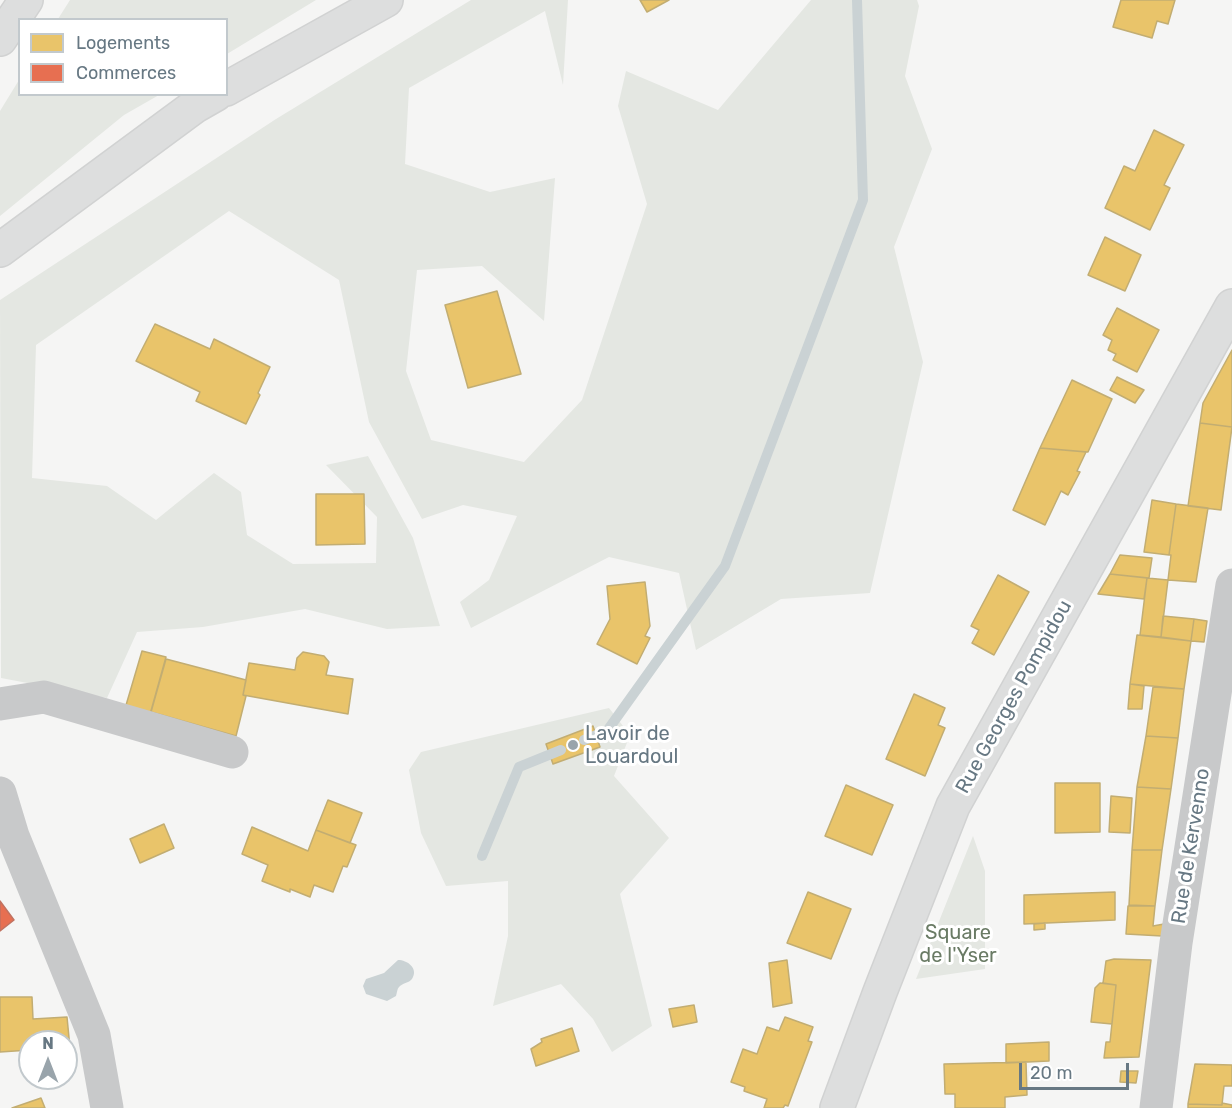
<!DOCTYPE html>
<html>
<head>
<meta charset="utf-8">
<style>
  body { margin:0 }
  #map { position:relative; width:1232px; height:1108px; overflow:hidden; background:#f5f5f4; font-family:Rubik,sans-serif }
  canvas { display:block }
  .legend { position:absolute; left:18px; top:18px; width:210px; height:78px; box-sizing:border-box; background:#fff; border:2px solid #c2c9cd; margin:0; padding:8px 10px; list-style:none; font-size:18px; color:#677883 }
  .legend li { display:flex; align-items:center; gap:12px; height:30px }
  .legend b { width:30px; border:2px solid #c2c9cd }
  .north { position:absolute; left:18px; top:1030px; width:60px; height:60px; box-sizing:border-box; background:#fff; border:2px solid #c2c9cd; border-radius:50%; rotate:0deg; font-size:16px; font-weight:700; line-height:24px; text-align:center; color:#677883 }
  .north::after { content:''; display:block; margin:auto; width:21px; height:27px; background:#99a4ab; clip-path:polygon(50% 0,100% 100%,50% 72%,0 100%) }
  .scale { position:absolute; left:1019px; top:1063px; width:110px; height:27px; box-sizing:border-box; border:3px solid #677883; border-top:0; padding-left:8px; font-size:18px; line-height:21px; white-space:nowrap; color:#677883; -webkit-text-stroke:4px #fff; paint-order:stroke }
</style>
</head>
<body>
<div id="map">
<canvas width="1232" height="1108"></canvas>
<ul class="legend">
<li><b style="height:16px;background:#e9c46a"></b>Logements</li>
<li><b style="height:16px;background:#e76f51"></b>Commerces</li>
</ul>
<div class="north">N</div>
<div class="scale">20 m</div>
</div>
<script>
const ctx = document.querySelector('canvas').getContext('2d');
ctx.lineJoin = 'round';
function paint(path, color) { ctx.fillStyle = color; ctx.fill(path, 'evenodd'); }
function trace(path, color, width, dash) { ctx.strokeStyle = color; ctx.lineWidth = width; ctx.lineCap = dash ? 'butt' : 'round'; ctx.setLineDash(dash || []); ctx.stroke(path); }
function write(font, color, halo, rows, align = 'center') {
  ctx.font = font + ' Rubik,sans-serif'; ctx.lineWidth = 6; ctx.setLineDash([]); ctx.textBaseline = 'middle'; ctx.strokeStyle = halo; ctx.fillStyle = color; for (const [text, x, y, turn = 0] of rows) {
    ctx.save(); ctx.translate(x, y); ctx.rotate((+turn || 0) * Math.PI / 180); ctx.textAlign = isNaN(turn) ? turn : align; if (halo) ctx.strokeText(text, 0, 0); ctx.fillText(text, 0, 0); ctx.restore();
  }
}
const green = new Path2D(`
  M70,0H316L227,54L226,20L58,19Z
  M471,0H568L563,85L545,11L409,88L405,164L490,192L555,178L544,321L482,266L417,270L406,371L431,440L524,462L582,400L647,204L618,106L626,71L718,110L811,0H917L919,6L905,76L932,149L894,247L923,362L870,593L781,599L696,650L679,573L609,557L471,628L460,602L489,580L517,516L463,505L422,519L369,422L339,280L229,211L36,345L32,478L107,486L156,520L214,473L241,492L247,535L293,564L376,563L377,517L326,465L368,456L413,538L440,626L387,629L305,609L203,627L137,632L107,698L1,678L0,300L276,119Z
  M19,80L20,94L159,95L124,115L0,216V111Z
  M609,708L630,735L614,776L669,838L620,894L652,1026L612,1052L593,1019L561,984L493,1006L508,936V881L446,886L421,833L409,770L421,752Z
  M973,836L985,871V969L916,979Z`);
const water = new Path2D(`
  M398,960C407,960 419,968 412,979C409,983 402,983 399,987C397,989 397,993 396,996L387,1001L366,994L363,986L366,979L384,973Z`);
const homes = new Path2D(`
  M640,0H669L647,12Z
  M1121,0H1175L1168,24L1157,21L1152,38L1113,27Z
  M1154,130L1184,145L1164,185L1170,188L1150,230L1105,208L1124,166L1135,171Z
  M1105,237L1141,255L1125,291L1088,275Z
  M497,291L521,374L468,388L445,305Z
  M1117,308L1159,330L1137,372L1113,360L1116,354L1108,350L1112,340L1103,335Z
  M155,324L210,349L214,339L270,367L258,393L260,395L246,424L196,401L200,392L136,361Z
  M1232,350V427L1200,423L1203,403Z
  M1117,377L1144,390L1135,403L1110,390Z
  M1072,380L1112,399L1088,452L1040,448Z
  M1200,423L1232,427L1221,510L1188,506Z
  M1040,448L1086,452L1077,471L1080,472L1068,495L1061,491L1045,525L1013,510Z
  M316,494H364L365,544L316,545Z
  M1152,500L1176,504L1169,555L1144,552Z
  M1176,504L1208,508L1196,582L1168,580L1171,555H1169Z
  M1120,555L1152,558L1149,578L1110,574Z
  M1110,574L1147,578L1144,599L1098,594Z
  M998,575L1029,592L994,655L972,643L979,630L971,626Z
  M1147,578L1168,580L1161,637L1140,635Z
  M645,582L650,626L645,636L650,638L637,664L597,644L610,619L607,586Z
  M1163,616L1194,619L1191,641L1161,637Z
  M1194,619L1207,621L1204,642L1191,641Z
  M1137,635L1191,641L1184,689L1130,684Z
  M142,651L166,657L149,718L124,712Z
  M303,652L324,656L329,662L326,675L353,679L348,714L243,695L249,663L295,670L297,658Z
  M166,659L246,680L243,695L246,696L236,736L151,712Z
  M1130,684L1144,686L1142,709H1128Z
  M1153,687L1184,689L1178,738L1146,736Z
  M914,694L945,708L938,725L945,728L925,776L886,759Z
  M593,726L600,747L553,764L546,744Z
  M1146,736L1178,738L1171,789L1137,787Z
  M1055,783H1100V832L1055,833Z
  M846,785L893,805L872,855L825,836Z
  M1137,787L1171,789L1162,850H1132Z
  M1111,796L1132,798L1130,833L1109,832Z
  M328,800L362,813L350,843L316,830Z
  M164,824L174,848L140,863L130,839Z
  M252,827L308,851L316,830L356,845L347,867L343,866L333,892L314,885L310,897L290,889V892L262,881L268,865L242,854Z
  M1132,850H1162L1155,906L1129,905Z
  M808,892L851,909L831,959L787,943Z
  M1115,892V920L1024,924V895Z
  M1128,906H1155L1153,926L1164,924L1162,936L1126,934Z
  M1045,923V929L1034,930V924Z
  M1114,959L1151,960L1139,1057L1104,1058L1106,1042H1110L1116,985L1103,983L1106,961Z
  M787,960L792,1003L773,1007L769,963Z
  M1100,983L1116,985L1112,1024L1091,1022L1095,988Z
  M0,997H32L33,1019L67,1017L70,1048H66V1042H30V1050L0,1052Z
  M694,1005L697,1022L673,1027L669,1009Z
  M785,1017L813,1027L808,1041L812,1042L788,1106L785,1105L783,1108H764L767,1099L744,1091L745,1087L731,1082L743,1049L757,1054L767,1027L779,1031Z
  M572,1028L579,1051L536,1066L531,1049L542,1042L541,1039Z
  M1049,1042V1061L1006,1063V1044Z
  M1026,1062L1027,1095L1005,1097V1108H955V1094H945L944,1064Z
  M1195,1064L1232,1065V1086H1224L1222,1105L1188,1104Z
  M1121,1071H1138L1136,1083L1120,1082Z
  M41,1098L45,1108H12Z
  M1222,1103L1232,1105V1108H1188V1104L1222,1105Z`);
const shops = new Path2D(`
  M0,901L14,920L0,931Z`);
const stream = new Path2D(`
  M584,740L607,731L725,566L863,200L857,0
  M482,856L519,767L561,750`);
const street = new Path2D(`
  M0,704L44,697L232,752
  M0,793L13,836L94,1035L107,1108
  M1156,1108L1176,943L1232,585`);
const secondary = new Path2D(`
  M837,1108L880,992L953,806L1232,306`);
const primary = new Path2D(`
  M0,39L26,0
  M226,89L386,0
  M0,250L195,106L216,94`);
const markers = [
  [573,745,6,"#99a4ab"]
];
const streetNames = [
  ["Rue Georges Pompidou",1014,697,-61],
  ["Rue de Kervenno",1191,846,-81]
];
const poiNames = [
  ["Lavoir de",585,734],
  ["Louardoul",585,757]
];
const parkNames = [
  ["Square",958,933],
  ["de l'Yser",958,956]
];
paint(green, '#e4e7e2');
paint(water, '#cad2d4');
paint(homes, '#e9c46a');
trace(homes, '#c2ad72', 1.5);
paint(shops, '#e76f51');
trace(shops, '#c17260', 1.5);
trace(stream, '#cad2d4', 10);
trace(secondary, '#d1d2d2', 36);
trace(primary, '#d1d2d2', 36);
trace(street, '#c8c9ca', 33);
trace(secondary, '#dddede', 33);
trace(primary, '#dddede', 33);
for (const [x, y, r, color] of markers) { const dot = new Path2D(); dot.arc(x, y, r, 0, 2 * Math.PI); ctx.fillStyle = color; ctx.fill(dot); trace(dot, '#fff', 2); }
write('20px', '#677883', '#fff', streetNames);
write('20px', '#677883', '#fff', poiNames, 'left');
write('20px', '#6a7b65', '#fff', parkNames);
</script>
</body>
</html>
